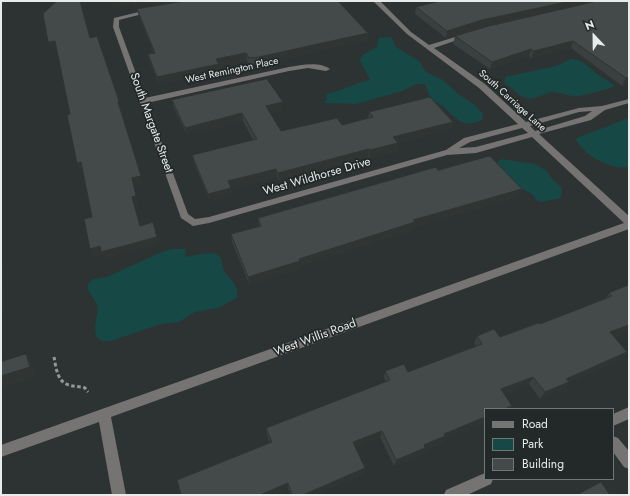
<!DOCTYPE html>
<html>
<head>
<meta charset="utf-8">
<style>
  body { margin:0 }
  #map { position:relative; width:630px; height:496px; overflow:hidden; background:#2d3332; font-family:Jost,sans-serif }
  canvas { display:block }
  .frame { position:absolute; inset:0; border:2px solid #e7ebea; pointer-events:none }
  .legend { position:absolute; left:484px; top:408px; width:130px; height:72px; box-sizing:border-box; background:#232928; border:1px solid #717776; margin:0; padding:5px 7px; list-style:none; font-size:12px; color:#e7ebea }
  .legend li { display:flex; align-items:center; gap:8px; height:20px }
  .legend b { width:20px; border:1px solid #717776 }
  .north { position:absolute; left:574px; top:16px; width:40px; height:40px; -webkit-text-stroke:3px #232928; paint-order:stroke; rotate:338deg; font-size:11px; font-weight:700; line-height:16px; text-align:center; color:#e7ebea }
  .north::after { content:''; display:block; margin:auto; width:14px; height:18px; background:#e7ebea; clip-path:polygon(50% 0,100% 100%,50% 72%,0 100%) }
</style>
</head>
<body>
<div id="map">
<canvas width="630" height="496"></canvas>
<div class="frame"></div>
<ul class="legend">
<li><b style="height:5px;background:#767373"></b>Road</li>
<li><b style="height:11px;background:#164845"></b>Park</li>
<li><b style="height:11px;background:#444a49"></b>Building</li>
</ul>
<div class="north">N</div>
</div>
<script>
const ctx = document.querySelector('canvas').getContext('2d');
ctx.lineJoin = 'round';
function paint(path, color) { ctx.fillStyle = color; ctx.fill(path, 'evenodd'); }
function trace(path, color, width, dash) { ctx.strokeStyle = color; ctx.lineWidth = width; ctx.lineCap = dash ? 'butt' : 'round'; ctx.setLineDash(dash || []); ctx.stroke(path); }
function write(font, color, halo, rows, align = 'center') {
  ctx.font = font + ' Jost,sans-serif'; ctx.lineWidth = 3.5; ctx.setLineDash([]); ctx.textBaseline = 'middle'; ctx.strokeStyle = halo; ctx.fillStyle = color; for (const [text, x, y, turn = 0] of rows) {
    ctx.save(); ctx.translate(x, y); ctx.rotate((+turn || 0) * Math.PI / 180); ctx.textAlign = isNaN(turn) ? turn : align; if (halo) ctx.strokeText(text, 0, 0); ctx.fillText(text, 0, 0); ctx.restore();
  }
}
const green = new Path2D(`
  M388,37L392,38L396,47L419,61L426,72L443,80L458,94L475,105L483,114L482,120C460,130 456,116 441,105C438,103 435,102 433,100C428,95 428,89 424,84H417L402,91L356,104L324,103L327,99L326,94C342,91 355,83 370,80C361,59 351,60 377,47L379,38Z
  M571,59C582,59 588,66 596,73C602,78 609,81 615,86C610,89 580,97 574,96C567,96 560,92 553,92C543,93 535,101 526,98C519,96 511,87 504,83L505,77L556,66Z
  M629,118V167C613,171 582,155 576,139L579,137Z
  M502,159L535,164L547,171L550,177L562,188L561,198L542,202L538,201L532,194L518,187L498,164V161Z
  M171,249H186L185,257C192,256 215,249 220,257C224,262 221,269 226,274C233,282 239,286 237,298L218,308L195,312L179,322L161,324L111,341H102L96,337L95,327L98,306L87,288L89,283L93,279L107,277L157,254Z`);
const path = new Path2D(`
  M54,357C56,367 57,382 69,385C74,387 80,386 85,388L88,392`);
const minor = new Path2D(`
  M373,1H380L411,32L429,45L465,34H469V36L434,48L485,84L526,122L579,108L602,106L629,99V103L605,110L591,120L539,134L629,216V229L111,417L126,495H112L99,422L1,457V445L624,223L532,137L476,153L447,155L209,223L193,226L181,218L113,27L114,18L151,9L154,11L119,20V27L145,98L289,67C301,65 319,61 330,69L326,71L308,68L289,71L147,103L188,214L195,219L209,217L446,150L464,138L518,124L479,88L407,34ZM592,111L585,116L535,131L530,126L579,112ZM522,128L528,133L476,147L459,148L470,142Z
  M629,407V419L613,426V414Z
  M613,436L618,438L629,451V469L624,467L613,452Z
  M485,473V479H493L491,484L467,495H444L446,490Z`);
const wall = new Path2D(`
  M112,1H349V3L341,4L368,40L260,64L250,65L247,61L219,66L220,71L159,84L150,62L148,54L154,53L139,16L137,9L136,10L134,4L114,7Z
  M629,1V84L622,86L571,48L531,58L529,56L490,69L453,44L455,36L541,14L481,28L446,38L415,14L416,7Z
  M172,100L283,110L270,113L281,131L342,125L368,118L369,112L453,122L451,129L398,143L397,151L369,158L368,157L279,181L277,177L231,188L232,196L210,201L194,163L192,155L253,140L243,121L187,135L174,108Z
  M438,170L519,197L414,227L413,230L300,266V269L249,284L232,242L231,234L259,226L258,218Z
  M629,285V331L614,337L627,352L622,359L569,382L564,389L540,399L529,384L504,394L485,409V422L444,439L443,443L424,451L423,454L394,466L380,437L355,447L365,468L364,474L315,495H291L288,489L274,495H181L270,443L267,435L266,428L386,382L384,378L385,371L408,372L476,346L474,343L477,336L500,337L540,324L605,299L609,293Z`);
const shadedWall = new Path2D(`
  M112,1H133L134,4L114,7Z
  M144,1H186L136,10L134,3Z
  M335,1H349V3L335,5Z
  M571,1H600L481,28L446,38L447,31L482,20Z
  M368,33V40L260,64L259,57Z
  M55,41L57,48L51,50L48,42Z
  M573,41L571,48L531,58L534,51Z
  M531,49L529,56L490,69L492,62Z
  M246,53L247,61L219,66L220,71L159,84L157,77L216,59Z
  M629,77V84L622,86L626,78Z
  M119,101L121,109H120L118,102Z
  M283,102V110L266,114V106Z
  M242,113L243,121L187,135L185,128Z
  M453,122L451,129L398,143L397,151L369,158L370,150L393,137Z
  M369,149L368,157L279,181L278,173Z
  M81,162L84,170L80,171L77,163Z
  M276,169L277,177L231,188L232,196L210,201L208,194L228,181Z
  M141,176L143,184L134,186L139,204L135,205L142,234L132,197V178Z
  M522,189L519,197L414,227L413,230L300,266V269L249,284L248,277L299,259L413,220Z
  M153,222L159,244L104,259L102,255L93,257L90,249Z
  M1,234L6,311L1,312Z
  M629,325V331L605,340L610,332Z
  M1,345L3,374L1,372Z
  M627,352L622,359L562,385L569,382L564,389L540,399L545,392L566,379Z
  M26,354L33,364L37,377L1,388V376Z
  M533,377L529,384L498,396L501,389Z
  M512,406L511,409H504Z
  M485,417V422L444,439L443,443L424,451L423,454L394,466L396,460L424,445L444,434Z
  M382,431L380,437L352,449L353,442Z
  M365,468L364,474L315,495H303Z
  M288,483V489L274,495H260Z`);
const building = new Path2D(`
  M57,1H80L90,38L97,36L119,101L118,102L141,176L132,178L136,196L132,197L140,226L153,222L157,237L101,252L100,246L90,249L84,219L92,217L81,162L77,163L67,115L70,114L55,41L48,42L43,14Z
  M134,1H144L134,3Z
  M185,1H338L368,33L259,57L249,58L246,53L216,59L219,64L157,77L148,54L155,53L137,9Z
  M441,1H571L482,20L447,31L416,7Z
  M597,1H629V77L626,78L573,41L534,51L531,49L492,62L455,36L485,27Z
  M267,79L283,102L266,106L281,131L337,118L342,125L373,117L369,112L430,97L453,122L393,137L398,143L370,150L369,149L278,173L276,169L228,181L231,188L208,194L192,155L257,139L242,113L185,128L172,100Z
  M490,156L522,189L413,220L415,222L299,259L300,261L248,277L231,234L261,226L258,218L436,167L438,170Z
  M629,285V325L610,332L627,352L566,379L569,382L545,392L533,377L501,389L512,406L504,409H485V417L444,434L445,436L424,445L425,448L396,460L382,431L353,442L365,468L303,495H292L288,483L260,495H181L177,480L272,442L266,428L390,380L385,371L404,364L408,372L482,344L477,336L494,329L500,337L538,323L540,324L612,296L609,293Z
  M26,354L30,367L1,376V362Z
  M601,482L610,495H577Z`);
const farStreetnames = [
  ["West Remington Place",232,71,-12],
  ["South Carriage Lane",512,101,42]
];
const streetNames = [
  ["South Margate Street",151,123,70],
  ["West Wildhorse Drive",317,177,-16],
  ["West Willis Road",315,338,-20]
];
paint(green, '#164845');
trace(path, '#939796', 3, [3.5, 2.5]);
paint(minor, '#767373');
paint(wall, '#3a403f');
paint(shadedWall, '#303433');
paint(building, '#444a49');
trace(building, '#303433', 1);
write('10px', '#e7ebea', '#232928', farStreetnames);
write('12px', '#e7ebea', '#232928', streetNames);
</script>
</body>
</html>
